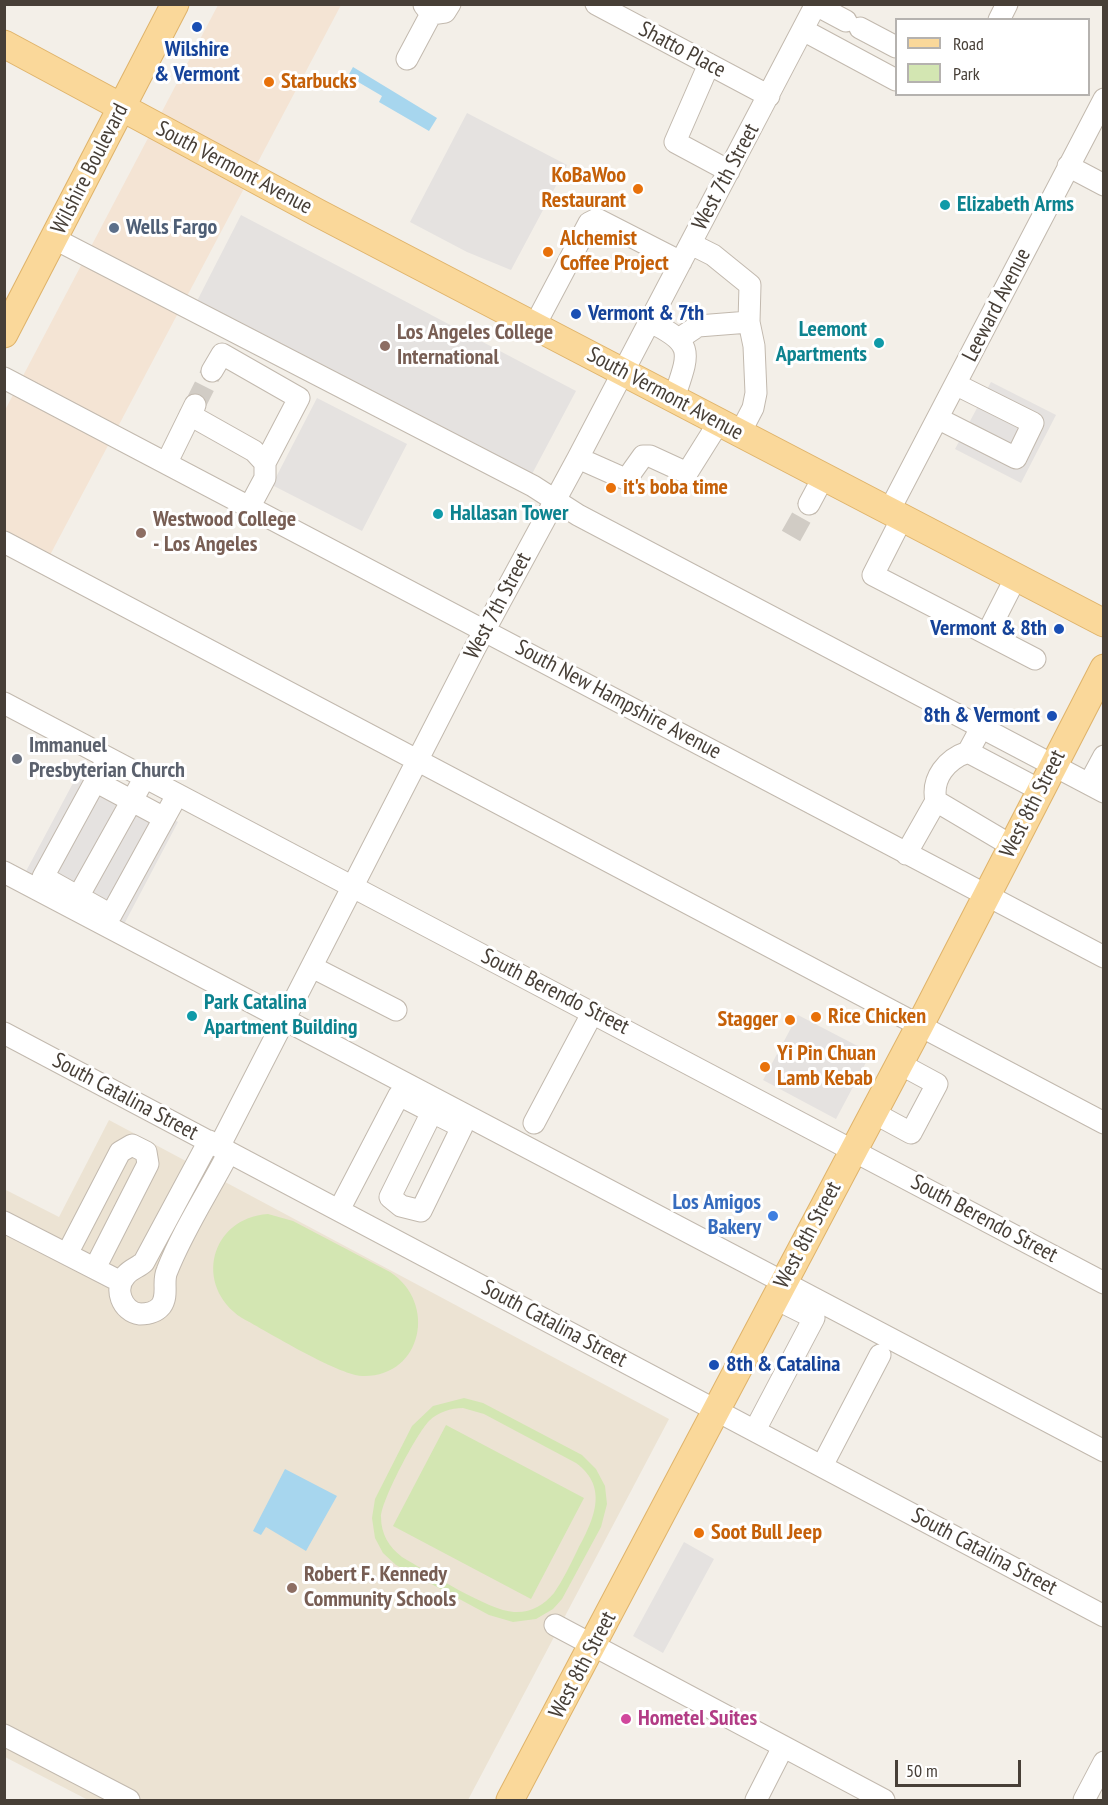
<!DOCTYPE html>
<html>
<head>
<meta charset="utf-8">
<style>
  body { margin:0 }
  #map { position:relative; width:1108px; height:1805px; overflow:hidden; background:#f3efe8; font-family:"PT Sans Narrow",sans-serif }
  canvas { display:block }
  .frame { position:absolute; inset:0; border:6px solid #473f37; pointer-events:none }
  .legend { position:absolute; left:895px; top:18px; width:195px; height:78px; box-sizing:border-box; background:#fff; border:2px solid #b5b2af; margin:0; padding:8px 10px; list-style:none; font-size:18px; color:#473f37 }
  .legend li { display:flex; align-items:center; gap:12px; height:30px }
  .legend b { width:30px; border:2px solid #b5b2af }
  .scale { position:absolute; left:895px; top:1760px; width:126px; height:27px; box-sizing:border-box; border:3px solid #473f37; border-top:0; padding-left:8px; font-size:18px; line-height:21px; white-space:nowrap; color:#473f37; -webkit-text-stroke:4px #fff; paint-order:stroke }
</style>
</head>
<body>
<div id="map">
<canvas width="1108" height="1805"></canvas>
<div class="frame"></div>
<ul class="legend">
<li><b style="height:8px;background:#fad89a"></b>Road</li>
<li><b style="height:16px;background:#d3e6b2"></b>Park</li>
</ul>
<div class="scale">50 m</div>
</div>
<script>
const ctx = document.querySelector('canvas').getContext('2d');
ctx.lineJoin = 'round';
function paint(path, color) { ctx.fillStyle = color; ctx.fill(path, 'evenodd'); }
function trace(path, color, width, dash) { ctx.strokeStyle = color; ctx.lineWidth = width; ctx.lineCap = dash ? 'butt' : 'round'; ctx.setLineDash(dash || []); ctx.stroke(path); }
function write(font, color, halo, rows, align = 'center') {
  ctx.font = font + ' "PT Sans Narrow",sans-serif'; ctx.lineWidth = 6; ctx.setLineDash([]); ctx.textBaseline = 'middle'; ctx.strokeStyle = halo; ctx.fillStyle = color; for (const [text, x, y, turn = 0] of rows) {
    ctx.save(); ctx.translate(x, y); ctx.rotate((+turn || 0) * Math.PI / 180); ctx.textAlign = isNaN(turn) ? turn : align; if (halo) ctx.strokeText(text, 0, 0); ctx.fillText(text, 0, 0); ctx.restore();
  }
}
const commercial = new Path2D(`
  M218,5H341L49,557L5,533L4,412Z`);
const education = new Path2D(`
  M109,1120L669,1419L468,1800H88L5,1757L4,1189L59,1217Z`);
const green = new Path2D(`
  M268,1214L293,1221L390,1272C438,1303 422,1378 362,1376C336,1374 268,1332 242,1318C193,1286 210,1218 268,1214Z
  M464,1398L483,1403L582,1455L596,1469L605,1486L607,1504L601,1527L562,1599L553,1609L536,1619L513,1622L489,1615L396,1565L383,1553L375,1538L372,1518L375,1499L412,1426L433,1406ZM463,1408L484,1414L576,1463C610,1488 593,1521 577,1551C570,1565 563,1580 554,1593C544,1605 531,1613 514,1612C489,1611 426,1571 402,1557C389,1547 381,1534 381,1517C381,1501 417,1433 429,1421C438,1412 451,1408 463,1408Z
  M446,1425L584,1498L531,1599L393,1526Z`);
const parking = new Path2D(`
  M467,113L567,165L511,270L467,252L410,222Z
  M241,215L576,391L532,474L197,301Z
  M991,382L1056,415L1021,483L955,449Z
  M317,398L407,444L362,531L272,485Z
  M80,770L178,822L122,928L24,875Z
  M798,1015L871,1053L836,1119L763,1080Z
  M684,1542L714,1559L663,1653L633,1636Z`);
const water = new Path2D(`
  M353,67L437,118L429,131L379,102L382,96L348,76Z
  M285,1469L337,1496L306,1551L266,1527L261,1535L253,1531Z`);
const minorTunnel = new Path2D(`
  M195,405L212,371
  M791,536L809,504`);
const minor = new Path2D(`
  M596,4L769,96
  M424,5L431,14L445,12L450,4
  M816,5L846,21
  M999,20L1007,4
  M860,28L896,47
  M803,30L896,80
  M407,59L431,14
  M709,64L675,142L729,171
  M1068,166L1104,185
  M55,239L533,486L578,515L1104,792
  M691,244L713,255L750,285L749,322L754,346L756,393L753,408L740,433
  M650,322C696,344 689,353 674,398
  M535,325L589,223L597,219L681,262
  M680,338L698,326L749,322
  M212,371L222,354L299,398L265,463V478L250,506
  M4,378L1104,957
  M190,415L254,451L265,463
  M939,419L1016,458L1033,423L957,385
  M578,458L623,478L628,477L643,456H650L687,473L719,422
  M167,462L195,405
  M809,504L824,476
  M889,511L1104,99
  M902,518L873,575L1035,659
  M4,542L1104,1123
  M987,634L1016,577
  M4,703C370,898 738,1087 1104,1283
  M968,752L1040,790
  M108,758L43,877L111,915L177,795
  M95,781L164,818
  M1089,784L1104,756
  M936,801L1012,846
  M906,854L936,801C931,778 947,759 968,752L981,728
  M4,872L1104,1451
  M78,897L145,777
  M312,967L396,1010
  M4,1033L1104,1616
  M874,1113L911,1133L937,1084L900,1064
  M534,1123L593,1012
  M209,1141L144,1262C139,1267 131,1269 126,1275C113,1288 122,1312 140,1314C148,1314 156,1312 161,1306C169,1295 162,1282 167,1271C183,1230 209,1191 229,1152
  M219,1147L475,648L578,458L816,4
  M339,1210L399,1095L432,1112L390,1197L401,1206L421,1211L462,1127L440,1116
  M4,1222L121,1282
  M67,1254L120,1152L132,1145L146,1152L148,1164L95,1268
  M755,1430L814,1318L774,1298
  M822,1466L880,1355
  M555,1625L884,1800
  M4,1735L129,1800
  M756,1800L783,1747
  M1084,1800L1104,1762`);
const major = new Path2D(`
  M4,44L318,213L1104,623
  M4,334L175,4
  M510,1800L920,1025L1104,668`);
const markers = [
  [197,27,6,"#1a4fb4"],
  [269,82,6,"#e8710a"],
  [638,189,6,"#e8710a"],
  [945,205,6,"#0f9aa8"],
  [114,228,6,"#5c6f8a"],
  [548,252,6,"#e8710a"],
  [576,314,6,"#1a4fb4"],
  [879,343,6,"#0f9aa8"],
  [385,346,6,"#8d6e63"],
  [611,488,6,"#e8710a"],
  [438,514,6,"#0f9aa8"],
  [141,533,6,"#8d6e63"],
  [1059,629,6,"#1a4fb4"],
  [1052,716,6,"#1a4fb4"],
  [17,759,6,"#6b7280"],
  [192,1016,6,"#0f9aa8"],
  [816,1017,6,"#e8710a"],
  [790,1020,6,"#e8710a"],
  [765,1067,6,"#e8710a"],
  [773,1216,6,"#3f7fe0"],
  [714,1365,6,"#1a4fb4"],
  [699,1533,6,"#e8710a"],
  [292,1588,6,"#8d6e63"],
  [626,1719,6,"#d1479c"]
];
const transitNames = [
  ["Wilshire",197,50,"center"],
  ["& Vermont",197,75,"center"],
  ["Vermont & 7th",588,314],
  ["Vermont & 8th",1047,629,"right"],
  ["8th & Vermont",1040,716,"right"],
  ["8th & Catalina",726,1365]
];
const streetNames = [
  ["Shatto Place",682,50,28],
  ["South Vermont Avenue",234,168,28],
  ["Wilshire Boulevard",90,169,-63],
  ["West 7th Street",726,177,-62],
  ["Leeward Avenue",997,305,-63],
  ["South Vermont Avenue",665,394,28],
  ["West 7th Street",498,606,-62],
  ["South New Hampshire Avenue",618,700,28],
  ["West 8th Street",1033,804,-63],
  ["South Berendo Street",555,992,27],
  ["South Catalina Street",125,1097,28],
  ["South Berendo Street",984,1219,28],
  ["West 8th Street",808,1235,-62],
  ["South Catalina Street",554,1324,28],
  ["South Catalina Street",984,1552,28],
  ["West 8th Street",583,1665,-62]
];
const foodNames = [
  ["Starbucks",281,82],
  ["KoBaWoo",626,176,"right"],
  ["Restaurant",626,201,"right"],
  ["Alchemist",560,239],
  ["Coffee Project",560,264],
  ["it's boba time",623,488],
  ["Rice Chicken",828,1017],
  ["Stagger",778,1020,"right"],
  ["Yi Pin Chuan",777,1054],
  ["Lamb Kebab",777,1079],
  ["Soot Bull Jeep",711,1533]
];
const cultureNames = [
  ["Elizabeth Arms",957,205],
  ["Leemont",867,330,"right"],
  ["Apartments",867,355,"right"],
  ["Hallasan Tower",450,514],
  ["Park Catalina",204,1003],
  ["Apartment Building",204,1028]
];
const serviceNames = [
  ["Wells Fargo",126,228]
];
const educationNames = [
  ["Los Angeles College",397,333],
  ["International",397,358],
  ["Westwood College",153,520],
  ["- Los Angeles",153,545],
  ["Robert F. Kennedy",304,1575],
  ["Community Schools",304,1600]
];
const worshipNames = [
  ["Immanuel",29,746],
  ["Presbyterian Church",29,771]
];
const shopNames = [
  ["Los Amigos",761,1203],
  ["Bakery",761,1228]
];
const hotelNames = [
  ["Hometel Suites",638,1719]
];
paint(commercial, '#f4e4d4');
paint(education, '#ece3d3');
paint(green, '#d3e6b2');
paint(parking, '#e5e2e0');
paint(water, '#a7d6ee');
trace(minorTunnel, '#d1ccc5', 21, [21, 10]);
trace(minor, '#c2b9ae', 23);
trace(major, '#dfb36a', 29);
trace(minor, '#fff', 21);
trace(major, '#fad89a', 27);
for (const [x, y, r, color] of markers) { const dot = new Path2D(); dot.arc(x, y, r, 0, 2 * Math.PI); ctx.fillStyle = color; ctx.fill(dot); trace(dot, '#fff', 2); }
write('bold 22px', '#164399', '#fff', transitNames, 'left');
write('22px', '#473f37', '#fff', streetNames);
write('bold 22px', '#c56008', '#fff', foodNames, 'left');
write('bold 22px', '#0d838f', '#fff', cultureNames, 'left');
write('bold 22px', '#4e5e75', '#fff', serviceNames, 'left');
write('bold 22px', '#785e54', '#fff', educationNames, 'left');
write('bold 22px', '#5b616d', '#fff', worshipNames, 'left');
write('bold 22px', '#366cbe', '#fff', shopNames, 'right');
write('bold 22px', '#b23c85', '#fff', hotelNames, 'left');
</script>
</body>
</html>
